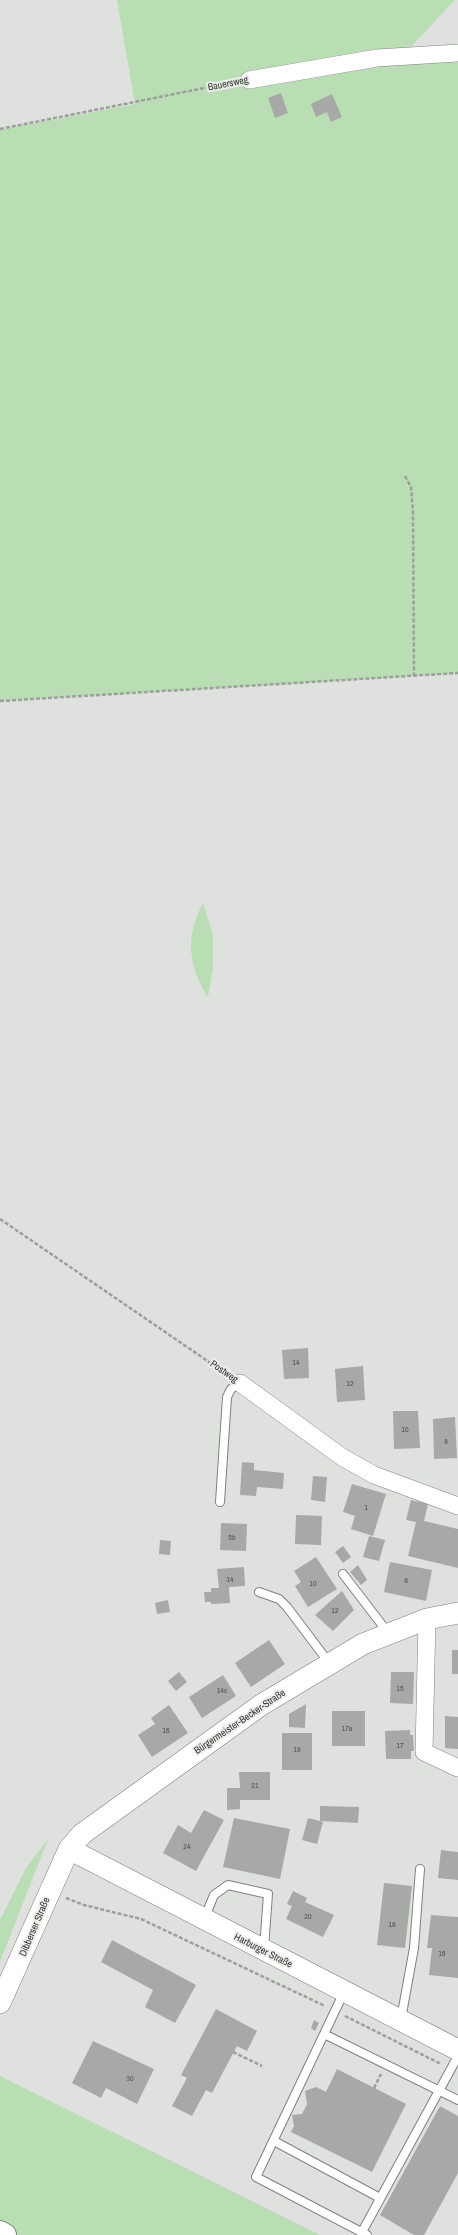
<!DOCTYPE html>
<html>
<head>
<meta charset="utf-8">
<style>
  body { margin:0 }
  canvas { display:block; background:#dee1dd }
</style>
</head>
<body>
<canvas width="458" height="2235"></canvas>
<script>
const ctx = document.querySelector('canvas').getContext('2d');
ctx.lineJoin = 'round';
function paint(path, color) { ctx.fillStyle = color; ctx.fill(path, 'evenodd'); }
function trace(path, color, width, dash) { ctx.strokeStyle = color; ctx.lineWidth = width; ctx.lineCap = dash ? 'butt' : 'round'; ctx.setLineDash(dash || []); ctx.stroke(path); }
function write(font, color, halo, rows, align = 'center') {
  ctx.font = font + ' "Archivo Narrow",sans-serif'; ctx.lineWidth = 4; ctx.setLineDash([]); ctx.textBaseline = 'middle'; ctx.strokeStyle = halo; ctx.fillStyle = color; for (const [text, x, y, turn = 0] of rows) {
    ctx.save(); ctx.translate(x, y); ctx.rotate((+turn || 0) * Math.PI / 180); ctx.textAlign = isNaN(turn) ? turn : align; if (halo) ctx.strokeText(text, 0, 0); ctx.fillText(text, 0, 0); ctx.restore();
  }
}
const green = new Path2D(`
  M117,0H455L404,54L458,51V673L0,701V130L135,104Z
  M203,903L213,934V968L208,997C188,966 185,936 203,903Z
  M48,1839L0,1962V1920L26,1868Z
  M0,2076L320,2235H18L0,2225Z`);
const building = new Path2D(`
  M281,93L288,113L275,118L268,98Z
  M332,94L342,117L331,122L327,112L316,117L311,104Z
  M308,1348L309,1378L284,1379L282,1350Z
  M363,1366L365,1400L337,1402L335,1369Z
  M393,1411H418L420,1448L394,1449Z
  M455,1417L457,1458L434,1459L433,1419Z
  M242,1462L254,1463V1470L284,1473L283,1489L257,1487L256,1496L240,1495Z
  M313,1476L327,1477L325,1502L311,1500Z
  M352,1484L386,1494L373,1536L351,1529L355,1516L343,1512Z
  M411,1500L428,1504L424,1521L458,1529V1568L408,1556L416,1522L406,1520Z
  M296,1515L322,1516L321,1545L295,1544Z
  M221,1523L247,1524L246,1551L220,1550Z
  M369,1536L385,1540L379,1561L363,1557Z
  M160,1540L171,1541L170,1555L159,1554Z
  M343,1546L351,1557L343,1563L335,1552Z
  M316,1557L337,1589L308,1607L295,1586L301,1582L294,1571Z
  M390,1562L432,1570L426,1601L384,1592Z
  M358,1565L367,1580L361,1585L350,1572Z
  M244,1567L245,1586L229,1587L230,1603L211,1604V1602H205L204,1592H211V1588H219L217,1569Z
  M342,1591L354,1610L333,1631L315,1615Z
  M168,1600L170,1612L157,1614L155,1603Z
  M269,1640L285,1664L251,1687L235,1663Z
  M452,1650H458V1674H452Z
  M179,1672L187,1682L176,1691L168,1681Z
  M391,1672H414L413,1704L390,1703Z
  M223,1675L236,1696L202,1718L189,1697Z
  M306,1704L305,1728L289,1727V1714Z
  M169,1705L188,1733L152,1757L138,1735L155,1724L151,1718Z
  M332,1711H365V1746H332Z
  M445,1716L458,1717V1749L445,1748Z
  M410,1730V1735H413L414,1751H411V1759H386L385,1731Z
  M282,1733H312V1770H282Z
  M239,1772H270V1800H240V1809L227,1810V1788H240Z
  M320,1806L359,1807L358,1823L320,1821L323,1822L317,1844L302,1840L308,1818L320,1821Z
  M204,1810L224,1820L196,1871L163,1853L178,1825L191,1833Z
  M234,1818L290,1829L280,1879L223,1867Z
  M441,1850L458,1852V1880L438,1878Z
  M384,1883L412,1886L405,1948L377,1945Z
  M293,1891L307,1898L305,1902L334,1915L323,1937L286,1919L292,1906L287,1904Z
  M431,1915L458,1917V1978L429,1975L432,1948H427Z
  M112,1940L196,1985L175,2023L145,2007L153,1990L101,1962Z
  M216,2009L257,2031L247,2051L237,2046L212,2093L206,2090L192,2116L172,2106L187,2078L181,2075Z
  M314,2020L319,2023L315,2031L311,2028Z
  M93,2041L154,2069L137,2104L106,2088L101,2098L72,2083Z
  M337,2069L406,2104L372,2172L291,2132L294,2126L292,2115L302,2114L307,2104L305,2091L316,2087L326,2092Z
  M440,2106L458,2116V2173L424,2235H414L380,2215Z`);
const path = new Path2D(`
  M0,129L234,82
  M405,476L411,487L413,511L414,675
  M0,701L458,673
  M0,1219L228,1375
  M66,1898L84,1905L141,1919L325,2006
  M345,2016L441,2064
  M233,2052L262,2066
  M374,2088L381,2074`);
const service = new Path2D(`
  M220,1502L227,1397L231,1389L240,1383
  M343,1574L389,1634
  M259,1592L279,1599L287,1607L330,1664
  M204,1919L214,1895L228,1885L268,1894L264,1948
  M344,1992L256,2177L367,2235
  M401,2019L414,1948L420,1869
  M324,2034L458,2100
  M274,2141L380,2198
  M362,2232L458,2056`);
const minor = new Path2D(`
  M249,80L377,58L458,53
  M240,1383L342,1457L374,1475L458,1506
  M427,1619L424,1752L458,1768`);
const tertiary = new Path2D(`
  M69,1849L458,2050
  M0,2003L69,1849L82,1834L261,1705L363,1644L427,1619L458,1613`);
const trunk = new Path2D(`
  M0,2232L5,2235`);
const numberNames = [
  ["14",296,1363],
  ["12",350,1384],
  ["10",405,1430],
  ["8",446,1442],
  ["1",366,1508],
  ["5b",232,1538],
  ["14",230,1580],
  ["8",406,1581],
  ["10",313,1584],
  ["12",335,1611],
  ["15",400,1689],
  ["14c",222,1691],
  ["17a",347,1729],
  ["16",166,1731],
  ["17",400,1746],
  ["19",297,1750],
  ["21",255,1786],
  ["24",187,1847],
  ["20",308,1917],
  ["18",392,1925],
  ["16",442,1954],
  ["30",130,2079]
];
const streetNames = [
  ["Bauersweg",228,84,-11],
  ["Postweg",224,1372,35],
  ["Bürgermeister-Becker-Straße",240,1722,-34],
  ["Dibberser Straße",35,1927,-67],
  ["Harburger Straße",263,1951,27]
];
paint(green, '#badeb4');
paint(building, '#a6a9a5');
trace(service, '#7f827e', 10);
trace(minor, '#7f827e', 18);
trace(tertiary, '#7f827e', 22);
trace(trunk, '#7f827e', 24);
trace(path, '#9d9f9c', 2.5, [4, 2]);
trace(service, '#fff', 8);
trace(minor, '#fff', 17);
trace(tertiary, '#fff', 21);
trace(trunk, '#fff', 22);
write('8px', '#505250', null, numberNames);
write('10px', '#343534', '#ebefea', streetNames);
</script>
</body>
</html>
